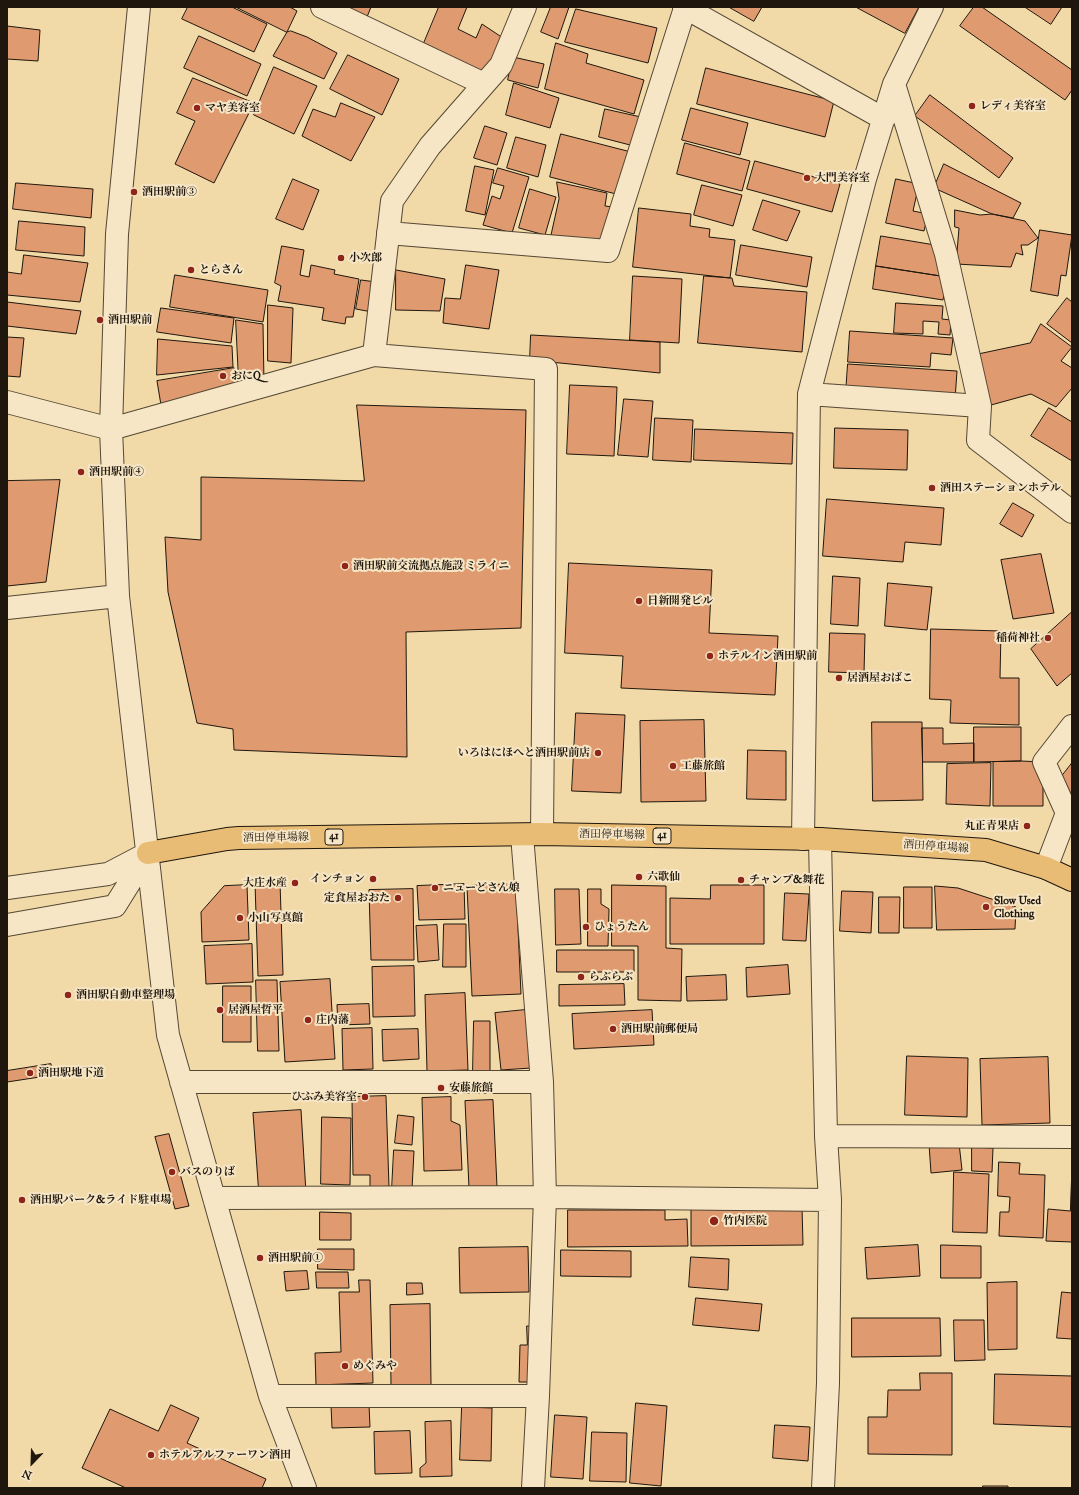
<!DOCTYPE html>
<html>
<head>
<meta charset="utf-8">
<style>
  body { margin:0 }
  #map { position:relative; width:1079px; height:1495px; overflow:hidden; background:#f1d9a8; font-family:"IM FELL Great Primer",serif }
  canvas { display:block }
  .frame { position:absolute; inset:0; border:8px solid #1f170d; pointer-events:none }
  .north { position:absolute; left:12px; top:1443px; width:40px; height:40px; -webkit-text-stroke:3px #f6e6c6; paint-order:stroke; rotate:203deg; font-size:11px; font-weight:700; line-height:16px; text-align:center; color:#1f170d }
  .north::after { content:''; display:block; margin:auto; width:14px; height:18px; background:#1f170d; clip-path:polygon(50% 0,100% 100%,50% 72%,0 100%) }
</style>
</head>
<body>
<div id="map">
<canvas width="1079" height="1495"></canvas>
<div class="frame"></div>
<div class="north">N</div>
</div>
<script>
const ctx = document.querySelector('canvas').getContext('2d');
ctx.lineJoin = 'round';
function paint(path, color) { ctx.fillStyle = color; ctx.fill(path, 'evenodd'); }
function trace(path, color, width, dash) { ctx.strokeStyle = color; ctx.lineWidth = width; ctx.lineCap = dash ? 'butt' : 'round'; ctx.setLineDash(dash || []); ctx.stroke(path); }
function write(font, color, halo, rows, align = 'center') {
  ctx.font = font + ' "IM FELL Great Primer","Noto Serif JP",serif'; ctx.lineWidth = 4; ctx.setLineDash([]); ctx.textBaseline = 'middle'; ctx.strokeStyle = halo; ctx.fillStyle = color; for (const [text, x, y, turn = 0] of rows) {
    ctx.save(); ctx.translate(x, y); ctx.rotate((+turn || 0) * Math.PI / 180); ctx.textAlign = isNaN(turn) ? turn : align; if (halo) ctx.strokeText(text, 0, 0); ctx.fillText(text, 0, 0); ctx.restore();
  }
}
const building = new Path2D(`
  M188,7H232L267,24L254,52L182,19Z
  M236,7H290L297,11L287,32Z
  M345,7H371L367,17Z
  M439,7H467L458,29L476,38L482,24L503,38L484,72L424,43Z
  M551,7H569L558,39L541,32Z
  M729,7H762L754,21Z
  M856,7H919L905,33Z
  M974,7H982L1072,70V90L1065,100L960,26Z
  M1025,7H1062L1051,24Z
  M576,9L657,28L648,63L565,42Z
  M7,26L40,30L38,61L7,59Z
  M291,31L307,37L337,53L324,79L273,56L287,32Z
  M199,36L261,64L247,96L184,68Z
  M556,43L588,54L586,63L644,80L634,114L545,89Z
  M348,55L399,79L382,115L330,89Z
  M513,57L544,64L538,88L508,80Z
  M274,67L317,86L294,134L254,115Z
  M706,68L834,101L825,137L697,104Z
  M193,78L254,103L214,183L175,164L195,121L177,113Z
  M514,83L559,98L550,128L506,115Z
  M930,95L1013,158L999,178L915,116Z
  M341,103L375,117L351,161L302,136L313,109L335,117Z
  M691,108L748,123L740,155L682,140Z
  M605,109L641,117L634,146L599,137Z
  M485,126L507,133L497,165L474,158Z
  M561,134L631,152L620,195L550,177Z
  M516,137L546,145L538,177L507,168Z
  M685,143L750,161L742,191L677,174Z
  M755,161L840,184L832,212L747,189Z
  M944,164L1021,203L1013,218L992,214L934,188Z
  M475,166L494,170L485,215L466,211Z
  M498,168L529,177L512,233L483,225L492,196L500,199L504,186L493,183Z
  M293,179L319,190L303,230L276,219Z
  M896,179L919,184L913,211L928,214L924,231L886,223Z
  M557,182L607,193L605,206L613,207L604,248L551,235L559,199Z
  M16,183L93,189L91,218L13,209Z
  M702,185L742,195L733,226L694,215Z
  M530,189L556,197L545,235L519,228Z
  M763,200L800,211L787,241L753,230Z
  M639,208L691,214L690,226L710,229L709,237L735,240L730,278L633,267Z
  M955,210L980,215L992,214L1025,221L1038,238L1028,245H1021L1023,255L1016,253L1011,267L956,264L959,228L955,227Z
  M19,221L85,227L84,256L16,250Z
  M1040,230L1072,235L1066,276L1061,275L1058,296L1031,291Z
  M881,236L935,245L947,277L876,266Z
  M741,245L812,257L807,287L736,275Z
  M282,246L304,250L300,275L309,277L311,265L335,270L334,274L359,279L353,317H346L345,324L322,320L324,308L278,301L281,286L275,283Z
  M24,255L88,263L80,302L7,295V272L21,274Z
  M466,265L499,270L489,329L443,323L445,298L460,299Z
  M876,266L947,277L943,300L873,289Z
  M396,270L445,279L440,311L396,310Z
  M175,275L268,290L263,322L170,307Z
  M633,276L682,279L679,343L630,340Z
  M704,276L732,278L734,286L807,292L802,352L698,343Z
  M361,280L376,282L372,312L356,309Z
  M1067,298L1072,302V343L1047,324Z
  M7,302L81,311L76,334L7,326Z
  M896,303L943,306L942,319L951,320L950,335L938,334L939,322L923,321V334L894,333Z
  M268,305L293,308L291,363L268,361Z
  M161,308L234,318L231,343L157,332Z
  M236,320L263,324L264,383L239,381Z
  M1041,324L1072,347L1061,361L1072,368V388L1056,407L1031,394L991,405L978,354L1030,343Z
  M850,331L953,338L951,355L931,353L930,367L848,362Z
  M531,335L660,342V373L530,360Z
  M7,337L24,338L20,377L7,376Z
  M158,339L232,346L233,367L157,375Z
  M848,364L957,371L955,400L846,392Z
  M234,368L238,391L161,405L157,381Z
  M570,385L617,387L614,456L567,454Z
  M624,399L653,401L648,457L618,455Z
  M357,405L526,410L521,628L406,632L407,757L234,750L233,729L197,723L168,592L165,537L201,540V477L364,481Z
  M1049,408L1072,422V461L1031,436Z
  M655,418L693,420L691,462L653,460Z
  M835,428L908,430L907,470L834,468Z
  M695,429L793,433L792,464L694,460Z
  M60,480L46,582L7,586V481Z
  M827,499L944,508L941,545L905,542L903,562L823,556Z
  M1013,503L1034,515L1022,537L1000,524Z
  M1041,554L1054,613L1013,619L1001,560Z
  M569,563L712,570L709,633L778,636L775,695L621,688L623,656L565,653Z
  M833,576L860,578L858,626L831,624Z
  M888,583L932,587L927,630L885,626Z
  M1072,612V673L1057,686L1031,649Z
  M931,629L1001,631L1000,678H1019V725L950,723L951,700L930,699Z
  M830,633L865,634L864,673L829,672Z
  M576,713L625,715L621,793L572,791Z
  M704,720L706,801L641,802L640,721Z
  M872,722H922L923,800L873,801Z
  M974,727H1021V761L974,762Z
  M922,728H943V744L974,743V762H923Z
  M748,750L786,751V800L747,799Z
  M1021,761L1043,762V806H993V762Z
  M991,763L990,806L946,804L947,764Z
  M1072,763V796L1062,776Z
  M280,882L283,975L258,976L255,883Z
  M464,884L465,919L419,920L417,886Z
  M516,884L521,994L472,996L467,886Z
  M247,885L249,940L202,942L201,912L224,886Z
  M612,885L666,886V948L682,949L681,1001L638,1000V946H612Z
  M711,885H764V944H670V898L710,899Z
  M935,886L958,888L1016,907L1015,929L937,930Z
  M904,887H932V928H904Z
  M413,889L414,960H371L369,890Z
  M555,889H579L581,944L556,945Z
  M588,889H601V904L609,909L608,946H588Z
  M842,891L873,892L871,933L840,931Z
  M785,893L809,894L806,941L783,940Z
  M879,897H900L899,933H879Z
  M444,924H466V967H443Z
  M437,925L439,960L418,962L416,926Z
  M252,944L253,982L206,984L204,946Z
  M557,950H634V972H557Z
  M788,965L790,994L747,997L746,968Z
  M414,966L415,1016L373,1017L372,967Z
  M726,975L727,1000L687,1001L686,977Z
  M330,979L335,1059L285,1062L280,982Z
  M256,980H277L279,1051H258Z
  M624,984L625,1005L559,1006V985Z
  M223,986H251V1042H223Z
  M465,993L468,1070L427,1071L425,995Z
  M369,1004L370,1024L338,1025L337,1005Z
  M525,1010L531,1068L501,1070L495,1013Z
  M652,1010L654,1045L574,1049L572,1014Z
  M474,1021H490V1071H473Z
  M372,1028L373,1069L343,1070L342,1029Z
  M418,1029L419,1059L383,1061L382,1030Z
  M907,1056L968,1058L967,1117L905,1115Z
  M1048,1057L1050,1123L982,1125L980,1059Z
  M51,1064L53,1075L7,1082V1071Z
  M386,1096L389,1187H370V1175H353L352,1097Z
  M451,1097V1121L460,1125L462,1170L424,1171L422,1098Z
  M493,1100L497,1187L469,1188L465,1101Z
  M301,1110L306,1193L259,1196L253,1113Z
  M398,1115L414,1117L412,1145L395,1143Z
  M322,1117L351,1118L350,1185L321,1184Z
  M169,1134L189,1206L175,1209L155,1137Z
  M959,1143L962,1170L931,1173L929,1144Z
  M972,1147L993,1148L992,1172L972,1171Z
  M394,1150L414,1151L412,1189H392Z
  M999,1162L1020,1163L1019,1174L1045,1175L1043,1238L999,1236L1000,1212H1009L1010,1197L998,1196Z
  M1072,1167V1242L1046,1241L1048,1209L1070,1211Z
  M954,1172L989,1174L987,1233L953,1232Z
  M802,1206L803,1245L691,1246V1207Z
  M568,1210H665V1220L687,1219L688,1246L568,1247Z
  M320,1212L351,1213V1240H320Z
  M918,1245L920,1276L867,1279L865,1248Z
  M941,1245L981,1246V1278H941Z
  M528,1247L529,1292L460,1293L459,1248Z
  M318,1249H354V1270L318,1269Z
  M561,1250L631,1251V1277L561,1276Z
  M691,1257L729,1259L728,1290L689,1287Z
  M307,1271L309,1289L286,1291L284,1272Z
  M316,1272H348L349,1288H317Z
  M359,1280H370L373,1383L316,1385L315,1353L341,1352L339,1292H359Z
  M1017,1282V1349L988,1350L987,1283Z
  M407,1283H422L423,1294L407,1295Z
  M1062,1292L1072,1293V1339L1057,1338Z
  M696,1298L762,1304L759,1331L693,1325Z
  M430,1304L431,1385L391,1386L390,1305Z
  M852,1318H940L941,1356L852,1357Z
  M954,1320H984L985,1360L955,1361Z
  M527,1326L538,1327L536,1382H519L520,1345H527Z
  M920,1373H952V1455L868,1454V1417H887L888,1390H920Z
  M995,1374L1072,1376V1427L994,1424Z
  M636,1403L667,1406L661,1486L630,1483Z
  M369,1404L370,1427L332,1428L331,1405Z
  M171,1405L199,1418L187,1443L266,1479L262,1488H126L82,1468L110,1409L158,1431Z
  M462,1407L492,1408L491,1461L460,1460Z
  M555,1415L587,1417L583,1479L551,1477Z
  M451,1421L452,1476L420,1477V1468L426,1463L425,1422Z
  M775,1425L810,1427L808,1461L773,1458Z
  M410,1431L412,1473L375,1474L374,1432Z
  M592,1432L627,1433L626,1482L590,1481Z
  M983,1486H1008V1488H983Z`);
const minor = new Path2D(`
  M139,7L117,234L111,429L118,596L168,1035L270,1396L305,1488
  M322,7L484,84
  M684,7L884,119
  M894,84L946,254L980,406
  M388,233L608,251L685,8
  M374,355L392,201L430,146L501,65L525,7
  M809,394L980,406L978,440L1072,512
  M7,402L111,429L374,355L546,369L542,834
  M7,608L118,596
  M522,835L542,1082L545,1197L538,1396L533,1488
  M803,839L809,394L865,179L894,84L932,7
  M820,839L826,1136L830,1200L828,1383L823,1488
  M1046,868L1067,813L1044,762L1072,726
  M7,888L108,874L148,853
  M7,925L115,906L148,853
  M181,1082H542
  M826,1136L1072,1137
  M214,1198L545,1197L830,1200
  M270,1396H538`);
const major = new Path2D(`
  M148,853L227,839L239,838L542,834L820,839L986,850L1046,868L1072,880`);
const markers = [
  [972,106,4,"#8f2418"],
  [197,108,4,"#8f2418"],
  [807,178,4,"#8f2418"],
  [134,192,4,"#8f2418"],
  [341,258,4,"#8f2418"],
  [191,270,4,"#8f2418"],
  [100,320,4,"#8f2418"],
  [223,376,4,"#8f2418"],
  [81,472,4,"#8f2418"],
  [932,488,4,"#8f2418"],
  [345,566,4,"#8f2418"],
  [639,601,4,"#8f2418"],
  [1048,638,4,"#8f2418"],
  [710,656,4,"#8f2418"],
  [839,678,4,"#8f2418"],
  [598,753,4,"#8f2418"],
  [673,766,4,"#8f2418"],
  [1027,826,4,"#8f2418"],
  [639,877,4,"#8f2418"],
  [373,879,4,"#8f2418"],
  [741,880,4,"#8f2418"],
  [295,883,4,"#8f2418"],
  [435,888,4,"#8f2418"],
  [398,898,4,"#8f2418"],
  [986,907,4,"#8f2418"],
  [240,918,4,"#8f2418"],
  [586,927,4,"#8f2418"],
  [581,977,4,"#8f2418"],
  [68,995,4,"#8f2418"],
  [220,1010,4,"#8f2418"],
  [308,1020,4,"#8f2418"],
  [613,1029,4,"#8f2418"],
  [30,1073,4,"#8f2418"],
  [441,1088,4,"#8f2418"],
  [365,1097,4,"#8f2418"],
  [172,1172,4,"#8f2418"],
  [22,1200,4,"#8f2418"],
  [714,1221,5,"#8f2418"],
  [260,1258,4,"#8f2418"],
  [345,1366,4,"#8f2418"],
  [151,1455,4,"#8f2418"]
];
const shields = [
  [662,836,18],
  [334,837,18]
];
const shieldNames = [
  ["41",662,836],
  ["41",334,837]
];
const poiNames = [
  ["レディ美容室",980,106],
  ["マヤ美容室",205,108],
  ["大門美容室",815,178],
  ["酒田駅前③",142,192],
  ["小次郎",349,258],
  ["とらさん",199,270],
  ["酒田駅前",108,320],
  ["おにQ",231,376],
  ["酒田駅前④",89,472],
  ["酒田ステーションホテル",940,488],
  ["酒田駅前交流拠点施設 ミライニ",353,566],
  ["日新開発ビル",647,601],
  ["稲荷神社",1040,638,"right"],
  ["ホテルイン酒田駅前",718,656],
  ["居酒屋おばこ",847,678],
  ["いろはにほへと酒田駅前店",590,753,"right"],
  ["工藤旅館",681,766],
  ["丸正青果店",1019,826,"right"],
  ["六歌仙",647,877],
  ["インチョン",365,879,"right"],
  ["チャンプ&舞花",749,880],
  ["大庄水産",287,883,"right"],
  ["ニューどさん娘",443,888],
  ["定食屋おおた",390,898,"right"],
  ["Slow Used",994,901],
  ["Clothing",994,914],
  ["小山写真館",248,918],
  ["ひょうたん",594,927],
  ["らぶらぶ",589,977],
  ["酒田駅自動車整理場",76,995],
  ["居酒屋哲平",228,1010],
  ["庄内藩",316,1020],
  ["酒田駅前郵便局",621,1029],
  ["酒田駅地下道",38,1073],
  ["安藤旅館",449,1088],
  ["ひふみ美容室",357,1097,"right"],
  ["バスのりば",180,1172],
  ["酒田駅パーク&ライド駐車場",30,1200],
  ["竹内医院",723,1221],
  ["酒田駅前①",268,1258],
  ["めぐみや",353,1366],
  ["ホテルアルファーワン酒田",159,1455]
];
const streetNames = [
  ["酒田停車場線",612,835,1],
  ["酒田停車場線",276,838,-1],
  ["酒田停車場線",936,847,4]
];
paint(building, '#df9a6f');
trace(building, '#1f170d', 1);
trace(minor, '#544834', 24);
trace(major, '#1f170d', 24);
trace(minor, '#f6e6c6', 22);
trace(major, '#e8bc74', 22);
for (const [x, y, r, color] of markers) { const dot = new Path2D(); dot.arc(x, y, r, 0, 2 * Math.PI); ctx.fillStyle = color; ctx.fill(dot); trace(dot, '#f6e6c6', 1.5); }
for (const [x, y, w] of shields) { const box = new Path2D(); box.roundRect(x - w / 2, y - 8, w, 16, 3); ctx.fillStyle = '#f6e6c6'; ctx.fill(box); trace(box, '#1f170d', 1); }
write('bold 10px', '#1f170d', null, shieldNames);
write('bold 11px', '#1f170d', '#f6e6c6', poiNames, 'left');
write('11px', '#1f170d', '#f6e6c6', streetNames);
</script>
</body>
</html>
